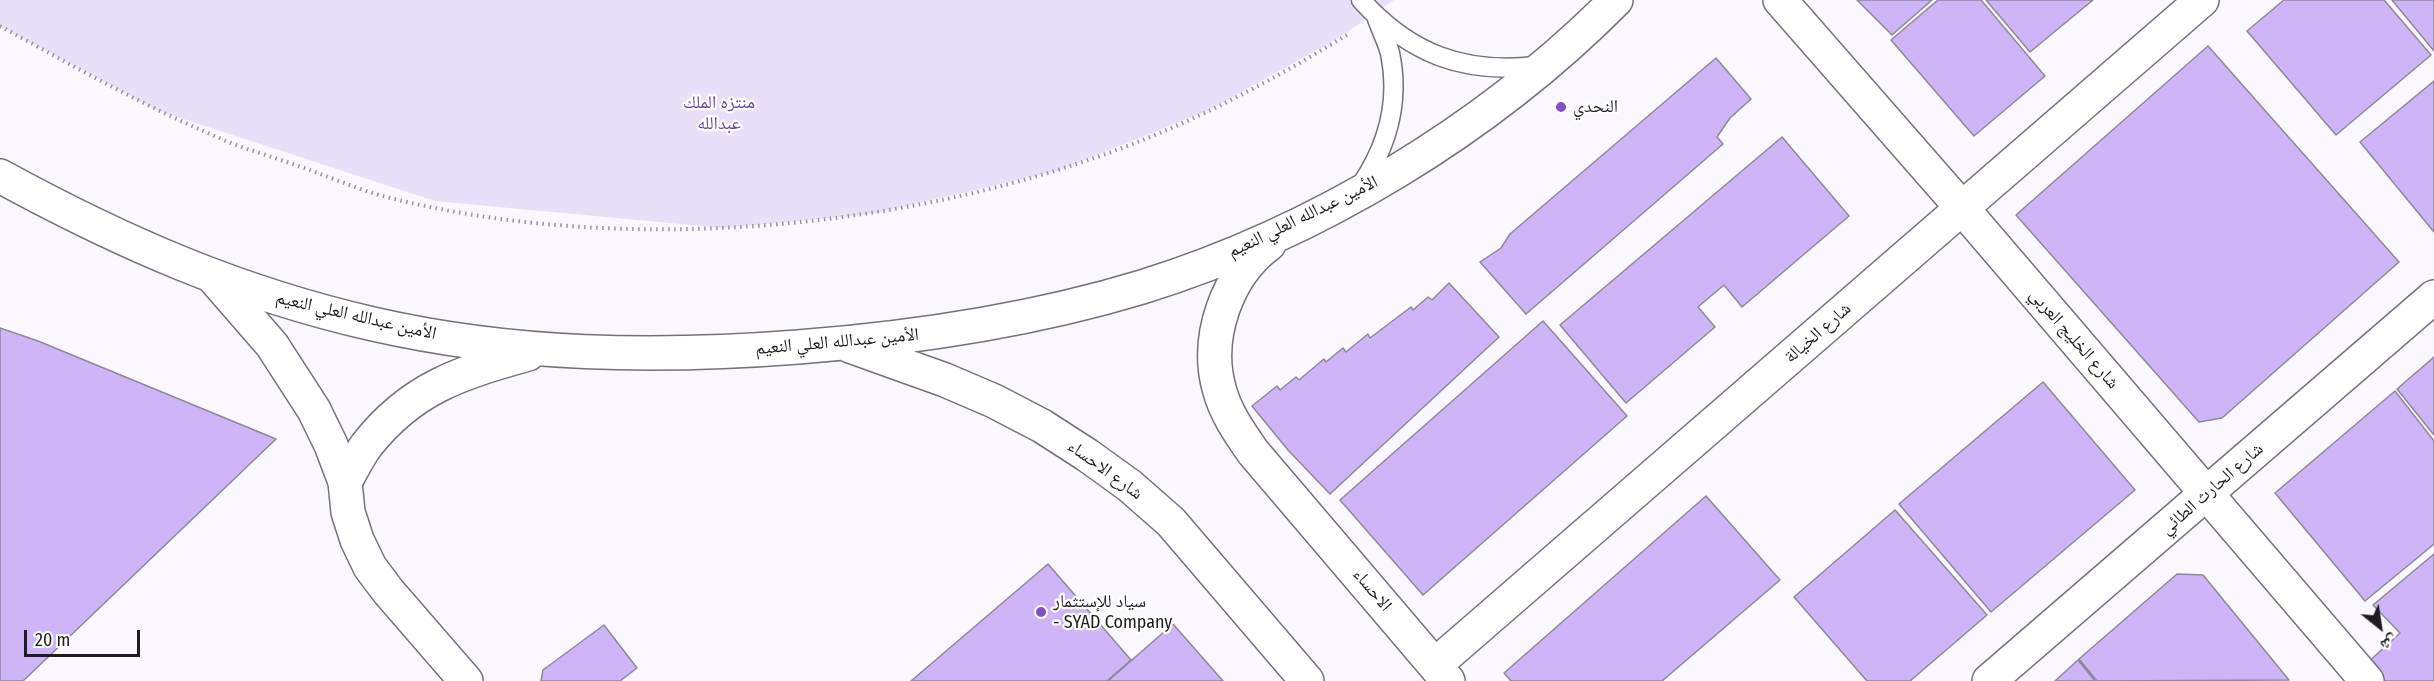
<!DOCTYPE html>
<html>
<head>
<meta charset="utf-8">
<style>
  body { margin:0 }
  #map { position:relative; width:2434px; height:681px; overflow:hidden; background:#faf7ff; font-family:"Fira Sans Condensed","Noto Naskh Arabic",sans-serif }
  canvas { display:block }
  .north { position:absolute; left:2350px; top:597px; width:60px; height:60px; -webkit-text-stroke:4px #fff; paint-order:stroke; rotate:150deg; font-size:16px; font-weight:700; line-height:24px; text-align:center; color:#1e1c21 }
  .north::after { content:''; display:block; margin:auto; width:21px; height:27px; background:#1e1c21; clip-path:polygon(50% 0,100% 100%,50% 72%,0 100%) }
  .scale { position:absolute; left:24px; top:630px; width:116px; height:27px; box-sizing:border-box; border:3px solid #1e1c21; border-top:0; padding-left:8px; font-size:18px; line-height:21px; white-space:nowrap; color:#1e1c21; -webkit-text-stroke:4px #fff; paint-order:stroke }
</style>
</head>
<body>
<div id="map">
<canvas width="2434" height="681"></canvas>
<div class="north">ش</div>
<div class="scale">20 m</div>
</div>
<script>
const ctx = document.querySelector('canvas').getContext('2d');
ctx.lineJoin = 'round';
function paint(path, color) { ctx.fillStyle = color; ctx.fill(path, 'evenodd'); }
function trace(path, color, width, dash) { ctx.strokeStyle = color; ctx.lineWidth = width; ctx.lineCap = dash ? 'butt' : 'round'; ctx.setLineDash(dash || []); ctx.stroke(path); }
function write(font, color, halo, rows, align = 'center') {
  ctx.font = font + ' "Fira Sans Condensed","Noto Naskh Arabic",sans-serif'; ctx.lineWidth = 4.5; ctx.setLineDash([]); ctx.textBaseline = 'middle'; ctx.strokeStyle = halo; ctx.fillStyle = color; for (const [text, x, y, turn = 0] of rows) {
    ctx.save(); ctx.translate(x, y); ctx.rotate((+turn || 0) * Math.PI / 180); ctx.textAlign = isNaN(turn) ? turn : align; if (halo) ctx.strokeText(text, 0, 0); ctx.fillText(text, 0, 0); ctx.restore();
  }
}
const green = new Path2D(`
  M0,0H1394L1340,37L1209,110L1057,171L871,214L723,228L435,201L159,111L0,26Z`);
const building = new Path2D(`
  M1857,0H1932L1892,35Z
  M1938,0H1981L2045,76L1974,136L1891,40Z
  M1986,0H2093L2030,52Z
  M2284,0H2384L2431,55L2336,135L2247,31Z
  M2392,0H2434V51Z
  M2208,46L2399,262L2222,418L2199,422L2016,215Z
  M1716,58L1751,99L1730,118L1717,137L1723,144L1526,314L1480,262L1501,248L1510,234Z
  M2434,81V232L2360,142Z
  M1782,137L1849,216L1742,307L1724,285L1698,307L1715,327L1626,403L1560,325Z
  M1449,283L1499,337L1330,494L1288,450L1252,406L1277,386L1280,390L1296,377L1299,380L1324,359L1326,362L1343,348L1346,352L1368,334L1370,338L1411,307L1413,310L1428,297L1432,300Z
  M1543,321L1627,416L1423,595L1340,500Z
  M0,328L38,341L276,439L23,681H0Z
  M2434,357V435L2397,389Z
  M2043,382L2135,490L1991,612L1899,504Z
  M2395,391L2434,441V544L2365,601L2275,493Z
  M1706,496L1780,580L1662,681H1511L1504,673Z
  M1895,510L1987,615L1910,681H1867L1794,597Z
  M2434,554V681H2379L2366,664L2400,633L2373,605Z
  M1048,564L1131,660L1107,681H911Z
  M2177,574L2203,575L2289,680L2097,681L2079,659Z
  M1173,624L1223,681H1108Z
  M604,625L637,668L620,681H541L543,670Z
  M2078,660L2095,681H2055Z`);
const path = new Path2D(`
  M0,26C71,65 142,105 217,137C243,149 271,156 298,166C325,175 352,187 379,195C616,258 913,231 1140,141C1214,112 1283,74 1350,33`);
const service = new Path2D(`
  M1361,0C1410,54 1463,74 1536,66
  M1361,185C1388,145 1400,101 1390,53C1387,42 1381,30 1377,19`);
const minor = new Path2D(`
  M1780,0L1962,208L2367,681
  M212,276L272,345L314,410L331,445L345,482L348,512L357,540L370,567L388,591L466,681
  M1435,665L2202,0
  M1989,681L2434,297`);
const secondary = new Path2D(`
  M0,176C121,242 237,293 373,324C513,356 656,358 798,347C915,338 1030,321 1142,287C1316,233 1488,129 1616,0
  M1269,244C1227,275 1205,337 1219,388C1225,412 1239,432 1253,452L1448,681
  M850,346L945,380L994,401L1042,426L1087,455L1130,486L1171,522L1307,681
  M345,482C352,470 358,457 366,446C411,388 460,373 528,354`);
const markers = [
  [1561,107,6,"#834fc6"],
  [1041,612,6,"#834fc6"]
];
const parkNames = [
  ["منتزه الملك",719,103],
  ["عبدالله",719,124]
];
const poiNames = [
  ["النحدي",1573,107],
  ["سياد للإستثمار",1053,602],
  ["- SYAD Company",1053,623]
];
const streetNames = [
  ["الأمين عبدالله العلي النعيم",1303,217,-26],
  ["الأمين عبدالله العلي النعيم",356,316,13],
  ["شارع الخيالة",1818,333,-41],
  ["شارع الخليج العربي",2074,339,49],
  ["الأمين عبدالله العلي النعيم",837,342,-5],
  ["شارع الاحساء",1105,470,36],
  ["شارع الحارث الطائي",2212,489,-41],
  ["الاحساء",1372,590,50]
];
paint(green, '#e8dff9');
paint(building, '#cdb5f8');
trace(building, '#8d8a95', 1.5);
trace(service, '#74717c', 21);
trace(minor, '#74717c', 36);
trace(secondary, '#74717c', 36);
trace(path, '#959399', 4, [1.5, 4.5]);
trace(service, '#fff', 18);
trace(minor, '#fff', 33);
trace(secondary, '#fff', 33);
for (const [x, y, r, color] of markers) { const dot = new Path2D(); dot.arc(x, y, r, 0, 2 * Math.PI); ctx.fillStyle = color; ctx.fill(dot); trace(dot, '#fff', 2); }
write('18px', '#663d9c', '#fff', parkNames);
write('18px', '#1e1c21', '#fff', poiNames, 'left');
write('18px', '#1e1c21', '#fff', streetNames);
</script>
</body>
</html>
